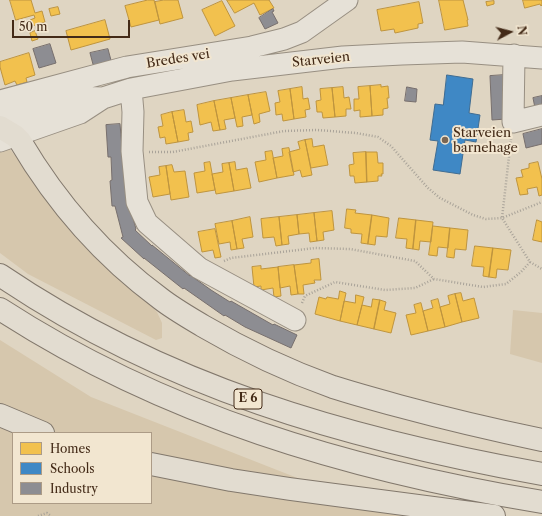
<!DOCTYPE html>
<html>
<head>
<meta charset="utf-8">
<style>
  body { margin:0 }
  #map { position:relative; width:542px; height:516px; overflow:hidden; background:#dfd5c2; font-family:"Libre Caslon Text",serif }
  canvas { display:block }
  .legend { position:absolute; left:12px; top:432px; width:140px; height:72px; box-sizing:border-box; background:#f2e6d0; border:1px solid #ac9b86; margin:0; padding:5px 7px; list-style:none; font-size:12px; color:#432a17 }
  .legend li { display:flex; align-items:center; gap:8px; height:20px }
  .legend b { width:20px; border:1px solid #ac9b86 }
  .north { position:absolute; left:490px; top:12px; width:40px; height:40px; -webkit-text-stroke:3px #f2e6d0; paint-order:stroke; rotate:83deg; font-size:11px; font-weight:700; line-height:16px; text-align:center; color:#432a17 }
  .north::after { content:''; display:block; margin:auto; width:14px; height:18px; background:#432a17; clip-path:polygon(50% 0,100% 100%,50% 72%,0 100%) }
  .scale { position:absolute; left:12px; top:20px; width:118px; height:18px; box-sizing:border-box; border:2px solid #432a17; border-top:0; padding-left:5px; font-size:12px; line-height:14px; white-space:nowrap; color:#432a17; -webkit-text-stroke:3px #f2e6d0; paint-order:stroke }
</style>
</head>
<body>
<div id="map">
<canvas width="542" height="516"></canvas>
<ul class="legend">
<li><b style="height:11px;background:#f2c14e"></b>Homes</li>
<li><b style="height:11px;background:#3f88c5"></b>Schools</li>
<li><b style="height:11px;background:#8d8d92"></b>Industry</li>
</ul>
<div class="north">N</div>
<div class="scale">50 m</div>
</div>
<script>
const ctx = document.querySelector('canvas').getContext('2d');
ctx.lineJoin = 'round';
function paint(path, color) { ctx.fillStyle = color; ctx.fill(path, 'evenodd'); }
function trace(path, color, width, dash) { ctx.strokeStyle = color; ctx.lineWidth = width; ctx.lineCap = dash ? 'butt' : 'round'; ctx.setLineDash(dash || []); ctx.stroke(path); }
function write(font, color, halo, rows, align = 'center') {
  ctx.font = font + ' "Libre Caslon Text",serif'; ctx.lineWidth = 4; ctx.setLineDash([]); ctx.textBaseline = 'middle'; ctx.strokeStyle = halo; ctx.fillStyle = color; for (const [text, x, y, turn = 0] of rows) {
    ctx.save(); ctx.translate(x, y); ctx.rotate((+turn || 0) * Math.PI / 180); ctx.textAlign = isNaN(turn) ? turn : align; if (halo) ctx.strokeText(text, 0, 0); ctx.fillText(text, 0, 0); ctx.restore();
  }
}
const green = new Path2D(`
  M9,148L64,217L157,312L162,323V338L156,340L28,274L0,253V152Z
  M513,310L542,313V363L510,354Z
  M0,340L91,397L300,479L437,516H0ZM13,433H151V503H13Z`);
const homes = new Path2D(`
  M10,0H31L35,13L42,11L45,22L32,26L30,20L35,18L34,15L16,20Z
  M148,0H154L159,20L131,27L125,6Z
  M164,0H178L183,18L160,24L155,2Z
  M227,0H269L274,8L260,15L254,3L235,13Z
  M439,0H463L468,20H467L468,26L445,30Z
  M523,0H542V5L541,6L540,4L525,8Z
  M222,1L235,26L215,36L202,10Z
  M494,1V4L487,6L486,2Z
  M419,2L423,23L418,24V28L395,33L394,29L381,31L377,10Z
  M58,7L60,14L51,16L49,9Z
  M105,20L110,39L71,50L66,31Z
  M35,31L38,39L32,41L30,33Z
  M29,53L35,75L26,78L27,82L17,85L15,81L5,85L0,67V62Z
  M381,85V87L388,86L389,98H387L388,108L383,109V115L372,116L370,86Z
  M370,86L372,116L360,117V110L354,111V99H359L358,87Z
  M302,87L303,99L308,98L310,109L305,110L306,117L294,119L290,89Z
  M343,87L344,98L349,97L351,109H346V116L335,117L332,88Z
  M332,88L335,117L323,118L322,112H317L316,101L321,100L320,89Z
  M290,89L294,119L283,121L282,114L276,115L275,103L280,102L278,91Z
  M266,92L270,111L259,114L260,122L254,124L248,95Z
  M248,95L252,115L242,117L243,126L237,127L231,98Z
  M231,98L235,118L224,120L226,129L220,130L214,101Z
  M214,101L220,130L213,131L211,122L200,125L197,105Z
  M184,110L186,122L191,121L193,132L188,133L189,140L178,142L172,112Z
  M172,112L178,142L166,144L165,137L160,138L158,127L163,126L161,115Z
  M312,139L313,147L324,145L328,165L311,168L305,140Z
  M305,140L312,175L302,177L300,170L293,172L289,152L300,149L298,142Z
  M289,148L294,175L277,178L273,158L283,156L282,149Z
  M272,151L277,178L259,182L255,162L266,160L265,152Z
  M366,152L367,182L355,183L354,176H350L349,165L354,164L353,153Z
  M366,152H377L378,163H383V174H381L382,176H378V181L367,182Z
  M210,162L215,190L197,193L194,173L205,171L204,163Z
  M235,162L236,170L247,168L251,188L234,191L229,163Z
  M538,162L542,179V195L539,196L537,187L527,189L528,194L520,195L516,178L523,177L521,170L529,168V164Z
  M229,163L234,191L216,194L212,174L223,172L222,164Z
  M172,165L174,172L185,171L189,197L171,200L166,166Z
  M166,166L170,194L153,197L149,177L160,175L159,167Z
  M347,209L356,210L355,213L372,215L368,244L361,243L362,234L351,233V229L345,228Z
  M332,211L334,230L323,232L324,240L317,241L314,213Z
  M314,213L317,241L310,242L309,233L299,234L297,215Z
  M297,215L299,234L288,236L289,244L282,245L279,217Z
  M372,215L389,218L387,237L376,236L375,245L368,244Z
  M250,217L253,237L242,239L244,248L237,249L232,221Z
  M279,217L282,245L276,246L274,237L263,238L261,219Z
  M399,218L416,220L413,249L406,248L407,239L396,238Z
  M416,220L433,222L431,242L420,241L419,250L413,249Z
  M537,220L542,222V242L533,240Z
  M232,221L237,249L231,250L230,242L219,244L215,224Z
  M433,226L450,228L448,248L438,247L437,256L429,255Z
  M450,228L468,230L466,250L455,249L454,258L447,257Z
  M215,229L221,257L215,258L213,250L202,252L198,232Z
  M475,246L493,248L489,277L483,276L484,267L472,266Z
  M493,248L511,250L508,270L497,269L496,278L489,277Z
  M319,259L321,280H314L315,283L303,285L304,294H298L294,265L311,263V260Z
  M294,265L298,294L291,295L290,286L280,288L278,267Z
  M261,266V269L278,267L281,296L274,297L273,288L261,290V286L254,287L252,267Z
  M340,291L346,293L340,321L315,314L319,297L326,299L327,297L338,299Z
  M461,293L463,301L474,298L479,318L462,322L455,294Z
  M455,294L462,322L445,327L440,307L450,304L448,296Z
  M356,295L364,297L357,325L340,321L344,301L355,303Z
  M373,299L380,300L374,329L357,325L362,305L371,307Z
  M438,299L445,327L428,331L423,311L433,308L431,301Z
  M380,300L386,302L384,310L396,313L391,333L374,329Z
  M421,303L428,331L411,335L406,315L416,313L414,305Z`);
const schools = new Path2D(`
  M447,75L473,79L469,113L480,115L476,142L465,140L460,174L433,170L438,141L430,140L435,104L443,105Z`);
const industry = new Path2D(`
  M273,9L274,11L272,12L278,23L265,29L259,18Z
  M50,44L56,63L39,68L33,49Z
  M108,49L112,64L94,68L90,53Z
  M505,75L506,119L492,120L490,76Z
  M407,87L417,89L416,102L405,101Z
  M542,96V111L536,113L533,98Z
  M120,124L127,204H129L136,229L135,230L152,246V245L190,276V275L211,290L230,302L231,301L273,325L274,324L297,335L291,348L245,327L225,315L224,316L184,288L183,289L144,258V259L121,238L123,237L115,206H112L110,181L112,180L111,157H108L106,125Z
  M542,129V144L526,148L523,134Z`);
const path = new Path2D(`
  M149,152H173L284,131L317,130L356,133L378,137L391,146L428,188L440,198L473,215L486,219L502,218L542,202
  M224,261L231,258L315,248L350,249L415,261L434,279L483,287L506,284L521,272L530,262L502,218L511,139
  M530,262L542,269
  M302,303L305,296L335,282L385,290L415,288L434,279
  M38,516L47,513L51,516`);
const minor = new Path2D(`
  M514,55L513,122L542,115
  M131,89L133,112L132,151L137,202L147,223L199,268L295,320
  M0,101L127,67L252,47L284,39L302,32L347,0
  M0,121L75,97L103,98
  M0,141L80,113L103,98L131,89L232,70L343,57L402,54L462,52L542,58`);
const highway = new Path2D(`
  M0,127L15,136L20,141C56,202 104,257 161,299C174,309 188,317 203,326C244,350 288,371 333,387C355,394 377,400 399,406C447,419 494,430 542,440
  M0,275C165,387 348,439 542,474
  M0,309C165,416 350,470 542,502
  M0,415L43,433
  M151,464L231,480L290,489L494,516`);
const markers = [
  [445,140,4,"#7a6653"]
];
const shields = [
  [248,399,28]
];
const shieldNames = [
  ["E 6",248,399]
];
const streetNames = [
  ["Bredes vei",178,59,-9],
  ["Starveien",321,60,-6]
];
const poiNames = [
  ["Starveien",453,133],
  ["barnehage",453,148]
];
paint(green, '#d6c7ad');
paint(homes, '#f2c14e');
trace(homes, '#be943e', 1);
paint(schools, '#3f88c5');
trace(schools, '#406c91', 1);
paint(industry, '#8d8d92');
trace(industry, '#776f6d', 1);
trace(minor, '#988f82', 23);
trace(highway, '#82786c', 24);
trace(path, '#a9a399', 2.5, [1, 2]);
trace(minor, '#e6e1d7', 21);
trace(highway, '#e2dcd0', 22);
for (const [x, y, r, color] of markers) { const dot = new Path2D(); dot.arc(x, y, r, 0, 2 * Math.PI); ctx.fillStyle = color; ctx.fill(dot); trace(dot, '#f2e6d0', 1.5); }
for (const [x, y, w] of shields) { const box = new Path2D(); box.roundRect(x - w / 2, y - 10, w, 20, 3); ctx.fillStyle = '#f2e6d0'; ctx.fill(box); trace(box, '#432a17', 1); }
write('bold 12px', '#432a17', null, shieldNames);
write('13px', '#432a17', '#f2e6d0', streetNames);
write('13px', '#432a17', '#f2e6d0', poiNames, 'left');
</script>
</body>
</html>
